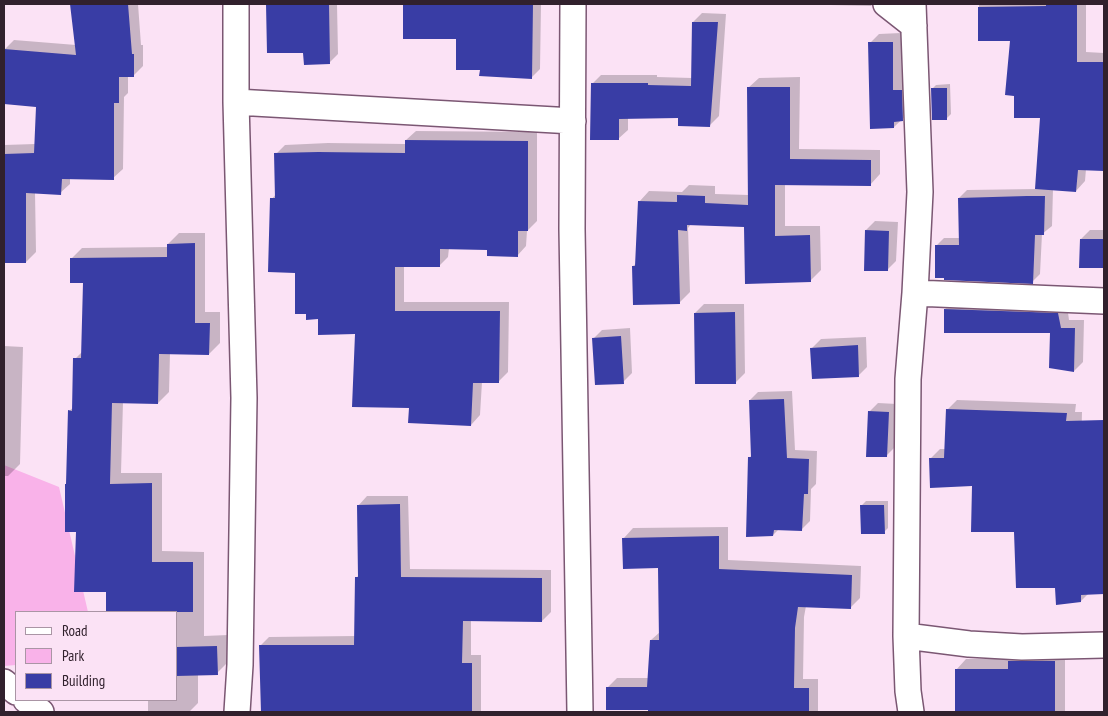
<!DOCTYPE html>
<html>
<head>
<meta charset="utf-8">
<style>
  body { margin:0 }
  #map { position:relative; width:1108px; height:716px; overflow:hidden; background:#fbe2f5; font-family:"PT Sans Narrow",sans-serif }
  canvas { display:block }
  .frame { position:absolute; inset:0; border:5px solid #31212d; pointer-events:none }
  .legend { position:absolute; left:15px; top:611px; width:162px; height:90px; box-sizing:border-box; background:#fbe2f5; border:1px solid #aa95a5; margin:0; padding:6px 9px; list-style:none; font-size:15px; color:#31212d }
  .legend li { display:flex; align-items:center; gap:10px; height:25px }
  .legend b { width:25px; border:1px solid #aa95a5 }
</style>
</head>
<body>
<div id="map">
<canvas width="1108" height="716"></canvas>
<div class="frame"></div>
<ul class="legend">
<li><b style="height:6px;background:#fff"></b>Road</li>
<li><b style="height:14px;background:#f9b2e9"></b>Park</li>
<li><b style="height:14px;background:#393da5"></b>Building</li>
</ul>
</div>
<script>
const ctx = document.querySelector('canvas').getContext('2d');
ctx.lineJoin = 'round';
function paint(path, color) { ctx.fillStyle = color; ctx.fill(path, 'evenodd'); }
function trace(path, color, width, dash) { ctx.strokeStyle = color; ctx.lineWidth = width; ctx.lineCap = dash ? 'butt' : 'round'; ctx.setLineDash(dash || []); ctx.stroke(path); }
const green = new Path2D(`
  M4,465L59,487L88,612H16V665L4,666Z`);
const shadow = new Path2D(`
  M71,4H138L141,45H143V66L134,75H128V93L124,97L123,169L113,178H70V184L60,193L35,192L36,252L26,262H4V145L35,144L37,106L4,103V50L14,40L76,45Z
  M267,4H337L338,54L329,63L305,51L268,52Z
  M404,4H541L540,69L531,78L481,69L457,38H404Z
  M789,4H873L871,6Z
  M979,4H1086V52L1104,53V170L1086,169L1085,181L1076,191L1053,189L1052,226L1042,234L1040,274L1032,282L936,246L944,238H960L959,198L967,190L1036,189L1042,116L1011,40H979Z
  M702,13L726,14L719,116L710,125L679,117H628V130L618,139L592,84L601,75H657V77L692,78L693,22Z
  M901,33L902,82L910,81L911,111L894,127L870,43L879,34Z
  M800,77L799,149L880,150V174L870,185L785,184V226H820L821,270L811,280L745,226L691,224L688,228L690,292L679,303L633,266L637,263L639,202L649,191L682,192L689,185L715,186V194L749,195L748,88L759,78Z
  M950,84L951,114L947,118L932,89L936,85Z
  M416,131L537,132V221L527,231L526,246L517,256L488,248H449L448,257L439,266H404V302H509L508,372L498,382H482L480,415L471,425L411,407L356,333L319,318L296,272L272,199L276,194V154L285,145L328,143L406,144V140Z
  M875,221L898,222L896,261L887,270L866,230Z
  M1090,230H1104V267L1081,266V239Z
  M179,233H205V312H220V343L209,354L170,353L169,392L158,403L123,402L121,473H162V551L204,552V636L228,635V662L217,673L198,674V703L189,712H148V700H176V612H107L108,591L77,531L69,411L74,407L75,359L83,351L85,282L71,259L82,248L168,247V244Z
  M954,300L1067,305L1069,320H1084L1083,362L1074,371L1051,332L945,309Z
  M704,304H744L745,373L736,382L695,313Z
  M630,328L632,373L623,382L593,339L602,330Z
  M866,337L867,367L858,376L812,348L821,339Z
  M4,346L23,347L20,464L8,476H4Z
  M792,391L795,450L817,451L816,484L811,489L810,521L802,529H779L773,535L749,458L752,455L750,400L758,392Z
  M957,400L1076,404L1075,412H1082L1081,452L1104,453V593H1089L1081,601L1056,586L1016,530L974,485L930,459L940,449H945L947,410Z
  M878,403L897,404L895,447L886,456L869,412Z
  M367,496H408L410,569L551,570V612L542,621L471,620V655H481V712H262L260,646L269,637L355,636L356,578L359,575L358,506Z
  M866,501H888V528L884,532L861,506Z
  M728,527V560L861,566L860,598L850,608L806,606L804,617L803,679H818V712H650V709L608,687L617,678H649L651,640L660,632L659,567L624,538L633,528Z
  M1065,651V712H956V670L966,659H1012Z`);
const building = new Path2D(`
  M70,4H128L132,54H134V77H119V103H114V180L62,179L61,195L26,193V263H4V154L34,153L36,107L4,104V49L76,55Z
  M266,4H329L330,64L304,65L303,53H267Z
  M403,4H533L532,79L479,76L480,70H456V39H403Z
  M1046,4H1077V62H1104V171L1078,170L1076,192L1035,189L1040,118H1014V96L1005,95L1010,41H978V7L1046,6Z
  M692,22H718L710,127L678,126V118L619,119V140H590L591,83H648V85L691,86Z
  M868,42H893V90H902L903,121L894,122V128L870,129Z
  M747,87H790V159L871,160V186L775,185V236L810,235L811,282L745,284L744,227L687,225V231L678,230L680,304L633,305L632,266H635L638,201L677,202V195L705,196V203L748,205Z
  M931,88H947V120H932Z
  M405,140L528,141V231H518V257L487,256V250L440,249V267H395V311H500L499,383H473L471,426L408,423L409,408L352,407L355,334L318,335V319L306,320V314H295V273L268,272L270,198H275L274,153L318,152L405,153Z
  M1027,196H1045L1044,235H1035L1033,284L944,280V278H935V245H959L958,198Z
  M865,230L889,231L888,271H864Z
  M1080,239H1104V268H1079Z
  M195,243V323H210L209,355L159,354L158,404L112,403L110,484L152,483V562H193V612H106V592H74L76,532H65V484H66L68,410L72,411L73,358H81L83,283H70V258L167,257V244Z
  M944,309L1058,313L1061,328H1075L1074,372L1049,368L1050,333H944Z
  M735,312L736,384H695L694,313Z
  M621,336L624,384L595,385L592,338Z
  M858,345L859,377L812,379L810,348Z
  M784,399L787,458L809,459L808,494H804L802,531L774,530L773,536L746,537L748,457H751L749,400Z
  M946,409L1067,413L1066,421L1104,420V594L1081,595V602L1056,605L1055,588H1016L1014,532H971L972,486L930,488L929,458H944Z
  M868,411L889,412L887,457H866Z
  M400,504L401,577L542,578V622L463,621L462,663H472V712H261L259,645H354L355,577H358L357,505Z
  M860,505H884L885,534H861Z
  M719,536V569L852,575L851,609L798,607L795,628L794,688H809V712H648V710H606V687H647L650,640H659L658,568L623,569L622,538Z
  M217,646L218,675L176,676V647Z
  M1008,661H1055V712H955V669H1008Z`);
const minor = new Path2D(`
  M236,4V102L244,398L240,665L237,712
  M573,4L572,229L580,712
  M886,4L914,26
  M236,102L573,121
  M915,293L1104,301
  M906,636L969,644L1022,647L1104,645
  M4,682L16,692
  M26,700L41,712
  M911,712L908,691L906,636L908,379L915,293L920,192L913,4`);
paint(green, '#f9b2e9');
paint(shadow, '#0003');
paint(building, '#393da5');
trace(minor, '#7b5773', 28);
trace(minor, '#fff', 25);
</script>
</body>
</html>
